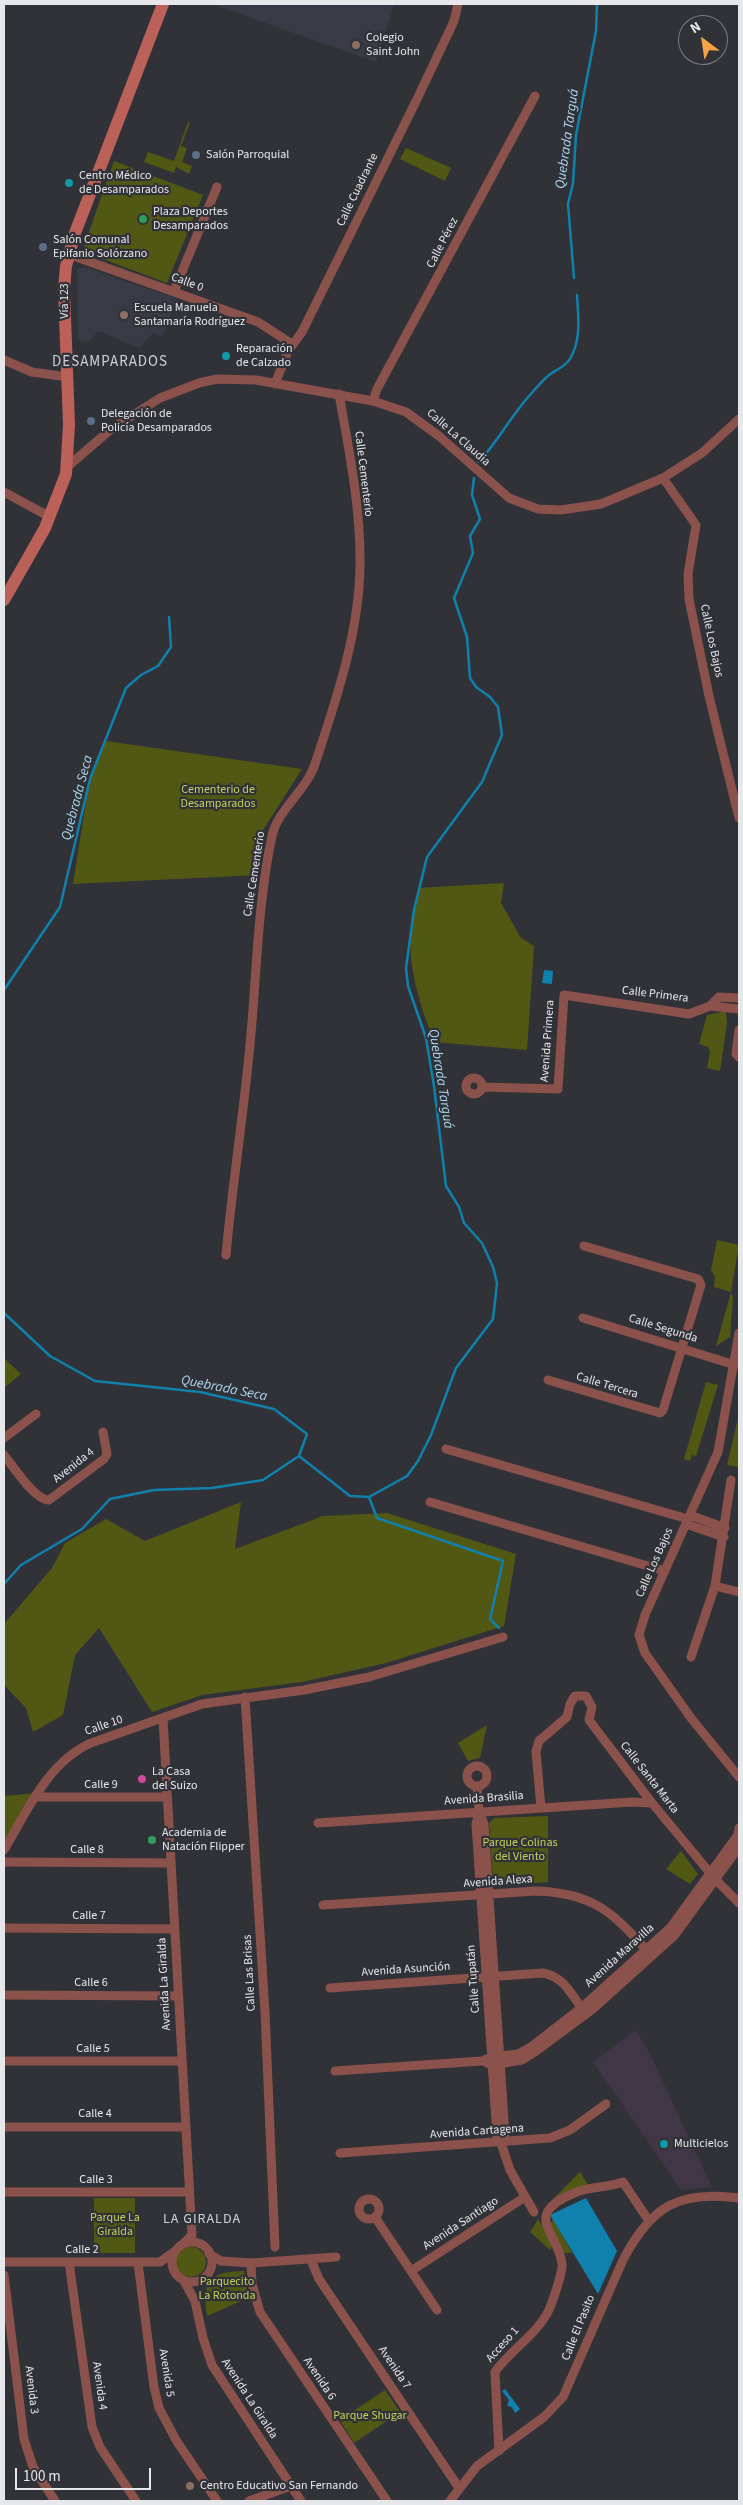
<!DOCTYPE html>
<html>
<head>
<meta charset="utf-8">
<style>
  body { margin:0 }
  #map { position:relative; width:743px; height:2505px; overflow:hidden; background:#303238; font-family:"Source Sans 3",sans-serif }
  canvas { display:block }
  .frame { position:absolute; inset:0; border:5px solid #e7e8ec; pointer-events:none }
  .north { position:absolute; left:678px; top:15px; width:50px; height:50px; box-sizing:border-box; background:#303238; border:1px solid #797b80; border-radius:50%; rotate:329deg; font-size:14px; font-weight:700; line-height:20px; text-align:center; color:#e7e8ec }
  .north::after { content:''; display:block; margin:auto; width:18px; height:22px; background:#f6a246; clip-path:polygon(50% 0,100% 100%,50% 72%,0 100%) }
  .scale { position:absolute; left:15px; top:2468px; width:136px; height:22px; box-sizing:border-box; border:2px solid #e7e8ec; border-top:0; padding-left:6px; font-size:15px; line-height:18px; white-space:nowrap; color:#e7e8ec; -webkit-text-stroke:4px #303238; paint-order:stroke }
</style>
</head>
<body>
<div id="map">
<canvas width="743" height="2505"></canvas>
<div class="frame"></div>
<div class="north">N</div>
<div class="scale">100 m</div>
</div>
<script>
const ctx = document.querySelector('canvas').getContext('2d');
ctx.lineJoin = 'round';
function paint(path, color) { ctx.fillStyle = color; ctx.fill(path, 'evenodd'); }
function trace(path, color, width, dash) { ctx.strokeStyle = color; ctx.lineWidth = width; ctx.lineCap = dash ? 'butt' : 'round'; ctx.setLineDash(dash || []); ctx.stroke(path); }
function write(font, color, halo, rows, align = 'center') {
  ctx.font = font + ' "Source Sans 3",sans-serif'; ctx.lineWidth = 4.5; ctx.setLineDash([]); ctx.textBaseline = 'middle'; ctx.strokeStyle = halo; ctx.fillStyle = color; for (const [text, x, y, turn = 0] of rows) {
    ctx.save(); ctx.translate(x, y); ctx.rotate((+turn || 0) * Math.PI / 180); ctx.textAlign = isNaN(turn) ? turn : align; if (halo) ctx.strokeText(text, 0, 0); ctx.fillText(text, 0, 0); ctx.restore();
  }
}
const industrial = new Path2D(`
  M636,2030L650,2054L712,2187L681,2190L593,2062Z`);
const built = new Path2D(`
  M212,4H394L376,62Z
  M85,267L177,299L162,337L153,333L139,348L98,331L89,342L78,340L77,269Z`);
const green = new Path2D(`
  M188,122L190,123L181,146L187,148L182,162L192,166L189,174L176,167L174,173L144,162L148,152L174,161Z
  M406,148L451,168L445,181L400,159Z
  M114,161L203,195L167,283L84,252L85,243Z
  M106,741L302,769L263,830L265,835L258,875L73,884L89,783Z
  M504,883L501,903L521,938L534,946L527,1050L434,1042C420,1005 407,966 411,926C412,913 416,900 418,888Z
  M726,1011L727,1023L720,1071L707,1068L710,1052L708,1047L699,1044L707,1015Z
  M717,1240L739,1245L731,1292L733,1298L730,1337L716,1346L731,1292L714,1287L715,1277L711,1270Z
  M4,1358L21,1374L4,1388Z
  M706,1382L718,1385L696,1456L692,1455L690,1461L684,1459Z
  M739,1414V1467L727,1465Z
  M241,1502L235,1549L323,1516L387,1513L516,1554L504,1626L386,1663L302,1682L202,1695L152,1712L99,1628L75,1655L63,1715L33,1732L26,1708L4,1685V1624L52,1568L65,1543L106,1519L145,1541Z
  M487,1725L480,1758L468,1761L458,1743Z
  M37,1793L4,1846V1796Z
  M548,1816V1882L498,1886L493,1881L489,1823L494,1818Z
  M681,1851L698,1874L690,1884L666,1869Z
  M580,2172L588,2185L551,2201Z
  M94,2198H135V2253H94Z
  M538,2219L547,2234L552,2248L550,2250L530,2232Z
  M553,2219L572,2253H562L550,2224Z
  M176 2262a15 15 0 1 1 30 0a15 15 0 1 1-30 0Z
  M244,2271L248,2298L207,2316C202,2281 209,2272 244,2271Z
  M385,2390L400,2412L354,2443L340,2420Z`);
const water = new Path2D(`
  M544,970L553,971L552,984L542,983Z
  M586,2198L617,2251L598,2294L550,2215Z
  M505,2389L520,2409L515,2413L512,2407L507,2406L509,2400L502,2391Z`);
const stream = new Path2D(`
  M574,278L568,204L573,183L576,135L596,31L597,4
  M479,462C498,441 511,416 530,395C536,388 542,381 549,375C556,370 566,366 570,359C582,338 578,316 577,295
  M4,990L60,907L90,779L126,688L141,675L158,666L171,647L169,617
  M4,1313L50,1356L95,1381L200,1392L274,1409L307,1434L299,1456L263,1480L212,1488L154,1490L110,1499L82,1529L21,1565L4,1584
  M299,1456L350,1496L369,1497L407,1476L418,1461L431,1435L456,1368L493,1319L497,1283L493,1267L482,1243L464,1223L459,1207L446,1186L434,1086L426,1038L408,986L406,968L414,910L427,857L482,782L502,735L498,707L490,697L476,687L470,678L467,637L454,598L473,553L470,536L480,519L472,495L474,478
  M369,1497L377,1518L503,1561L490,1619L499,1628`);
const minor = new Path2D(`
  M68,254L258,322L292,344
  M174,291L217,187
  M4,360L32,372L68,377
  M275,384L288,351L302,332L419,95L454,21L458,4
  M373,401L377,389L535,96
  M67,467L110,430L160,398L199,383L217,379L256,380L373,401L406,412L439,436L509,498L538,509L561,510L601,504L663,478L702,453L739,419
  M663,478L696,525L688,574L689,599L709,696L739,818
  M4,492L50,517
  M710,1006L739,1009
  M739,1030L736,1054L739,1057
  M466 1086a8 8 0 1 1 16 0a8 8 0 1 1-16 0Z
  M482,1087L558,1089L564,995L689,1014L710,1006L719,997L739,998
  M226,1255C233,1177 246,1100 252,1022C257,960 259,897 272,836C278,809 306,791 315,764C336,700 359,634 360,566C361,509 349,450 339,394
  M583,1318L735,1365
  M739,1333L718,1452L645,1615L639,1635L645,1653L691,1718L739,1777
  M548,1380L660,1413L663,1410L701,1285L698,1279L584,1246
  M4,1438L36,1414
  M446,1449L688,1519
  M4,1455C13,1466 35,1501 49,1500L104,1459L107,1454L103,1432
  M430,1502L665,1571
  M690,1515L725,1528
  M686,1524L724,1537
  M715,1586L739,1592
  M691,1657L715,1586L731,1480
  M245,1697L265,2012L275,2247
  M163,1719L192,2235L183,2244
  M467 1776a10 10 0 1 1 20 0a10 10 0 1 1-20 0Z
  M477,1786L479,1812L476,1824L497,2136L501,2143L510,2170L534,2212
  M35,1797H167
  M541,1808L536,1751L539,1741L567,1717L570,1704L575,1696H586L592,1707L589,1720L652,1803L715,1879L739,1903
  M479,1812L484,1824L505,2135L501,2143
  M318,1823L632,1802L652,1803
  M4,1850C27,1811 48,1762 91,1743L202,1704L304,1690L369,1677L503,1637
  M4,1862L171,1863
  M323,1905L536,1891C596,1893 614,1914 652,1956
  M4,1928L174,1929
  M330,1988L543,1973C565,1977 571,1995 584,2011
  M4,1995L178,1996
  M4,2061H182
  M487,2063L492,2065L522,2060L535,2052L593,2009L674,1936L739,1847
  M335,2071L482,2061L492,2057L518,2054L531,2047L581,2008L671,1927L738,1835L739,1828
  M4,2127H185
  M340,2153L550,2138L570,2130L606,2104
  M4,2192H189
  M359 2209a10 10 0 1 1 20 0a10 10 0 1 1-20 0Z
  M375,2217L437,2310
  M172 2262a20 20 0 1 1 40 0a20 20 0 1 1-40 0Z
  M209,2254L221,2261L251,2263L336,2257
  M311,2260L319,2279L459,2488
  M4,2262H160L174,2252
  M69,2262L92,2427L100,2447L136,2501
  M138,2263L154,2387L159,2408L176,2440L217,2501
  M251,2263L252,2284L260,2312L387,2501
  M411,2271L525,2197
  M4,2275L24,2439L33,2467L55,2501
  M184,2281L195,2301L203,2338L212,2365L301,2501
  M499,2451L495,2372C511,2349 541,2332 551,2305C554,2297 563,2271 562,2264C558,2231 521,2216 574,2193C590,2186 607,2188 623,2182L649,2221
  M249,2501L291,2486
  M450,2501L477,2466L544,2417L563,2397L623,2260C651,2206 679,2190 739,2198`);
const secondary = new Path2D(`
  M4,600L45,528L66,474L69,425L64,289L66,266L75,233L163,4`);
const markers = [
  [356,45,5,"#8d6e63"],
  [196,155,5,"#5c6f8a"],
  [69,183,5,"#0f9aa8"],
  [143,219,5,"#2e9e5b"],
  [43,247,5,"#5c6f8a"],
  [124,315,5,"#8d6e63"],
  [226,356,5,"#0f9aa8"],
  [91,421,5,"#5c6f8a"],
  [142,1779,5,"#d1479c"],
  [152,1840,5,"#2e9e5b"],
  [664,2144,5,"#0f9aa8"],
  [190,2486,5,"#8d6e63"]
];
const poiNames = [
  ["Colegio",366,38],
  ["Saint John",366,52],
  ["Salón Parroquial",206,155],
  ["Centro Médico",79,176],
  ["de Desamparados",79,190],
  ["Plaza Deportes",153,212],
  ["Desamparados",153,226],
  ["Salón Comunal",53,240],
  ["Epifanio Solórzano",53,254],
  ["Escuela Manuela",134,308],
  ["Santamaría Rodríguez",134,322],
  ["Reparación",236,349],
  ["de Calzado",236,363],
  ["Delegación de",101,414],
  ["Policía Desamparados",101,428],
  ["La Casa",152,1772],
  ["del Suizo",152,1786],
  ["Academia de",162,1833],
  ["Natación Flipper",162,1847],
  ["Multicielos",674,2144],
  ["Centro Educativo San Fernando",200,2486]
];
const streetNames = [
  ["Calle Cuadrante",358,190,-64],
  ["Calle Pérez",443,243,-63],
  ["Calle 0",187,283,20],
  ["Vía 123",65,301,-90],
  ["Calle La Claudia",458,438,41],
  ["Calle Cementerio",363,474,83],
  ["Calle Los Bajos",711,641,78],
  ["Calle Cementerio",255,874,-81],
  ["Calle Primera",655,995,7],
  ["Avenida Primera",548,1041,-86],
  ["Calle Segunda",663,1329,17],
  ["Calle Tercera",607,1386,17],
  ["Avenida 4",74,1466,-38],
  ["Calle Los Bajos",655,1563,-66],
  ["Calle 10",104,1726,-19],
  ["Calle Santa Marta",649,1778,52],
  ["Calle 9",101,1785],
  ["Avenida Brasilia",484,1799,-4],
  ["Calle 8",87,1850],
  ["Avenida Alexa",498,1882,-4],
  ["Calle 7",89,1916],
  ["Avenida Maravilla",620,1956,-42],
  ["Avenida Asunción",406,1970,-4],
  ["Calle Las Brisas",250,1973,-93],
  ["Calle Tupatán",474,1979,-94],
  ["Calle 6",91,1983],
  ["Avenida La Giralda",165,1984,-93],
  ["Calle 5",93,2049],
  ["Calle 4",95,2114],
  ["Avenida Cartagena",477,2132,-4],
  ["Calle 3",96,2180],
  ["Avenida Santiago",461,2224,-33],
  ["Calle 2",82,2250],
  ["Calle El Pasito",579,2328,-68],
  ["Acceso 1",503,2345,-48],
  ["Avenida 7",394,2368,56],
  ["Avenida 5",166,2373,81],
  ["Avenida 6",319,2379,56],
  ["Avenida 4",99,2386,82],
  ["Avenida 3",31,2390,83],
  ["Avenida La Giralda",249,2399,57]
];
const parkNames = [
  ["Cementerio de",218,790],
  ["Desamparados",218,804],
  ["Parque Colinas",520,1843],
  ["del Viento",520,1857],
  ["Parque La",115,2218],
  ["Giralda",115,2232],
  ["Parquecito",227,2282],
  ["La Rotonda",227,2296],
  ["Parque Shugar",370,2416]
];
const waterNames = [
  ["Quebrada Targuá",568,139,-82],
  ["Quebrada Seca",78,798,-75],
  ["Quebrada Targuá",440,1079,81],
  ["Quebrada Seca",224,1389,11]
];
const neighbourhoodNames = [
  ["LA GIRALDA",202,2220]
];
const quarterNames = [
  ["DESAMPARADOS",110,363]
];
paint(industrial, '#403645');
paint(built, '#383b46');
paint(green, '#515813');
paint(water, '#1081ad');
trace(stream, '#1081ad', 2.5);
trace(minor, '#8b524c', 9);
trace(secondary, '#bb6159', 12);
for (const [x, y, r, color] of markers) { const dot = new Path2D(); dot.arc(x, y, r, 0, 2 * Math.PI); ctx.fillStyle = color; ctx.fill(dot); trace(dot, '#303238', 2); }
write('12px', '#e7e8ec', '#303238', poiNames, 'left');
write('12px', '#e7e8ec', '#303238', streetNames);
write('12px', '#c4d25d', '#303238', parkNames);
write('italic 14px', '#acd9f1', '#303238', waterNames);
ctx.letterSpacing = '1px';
write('14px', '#ced0d7', '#303238', neighbourhoodNames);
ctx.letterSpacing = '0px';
ctx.letterSpacing = '1px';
write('15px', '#ced0d7', '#303238', quarterNames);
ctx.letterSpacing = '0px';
</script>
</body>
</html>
